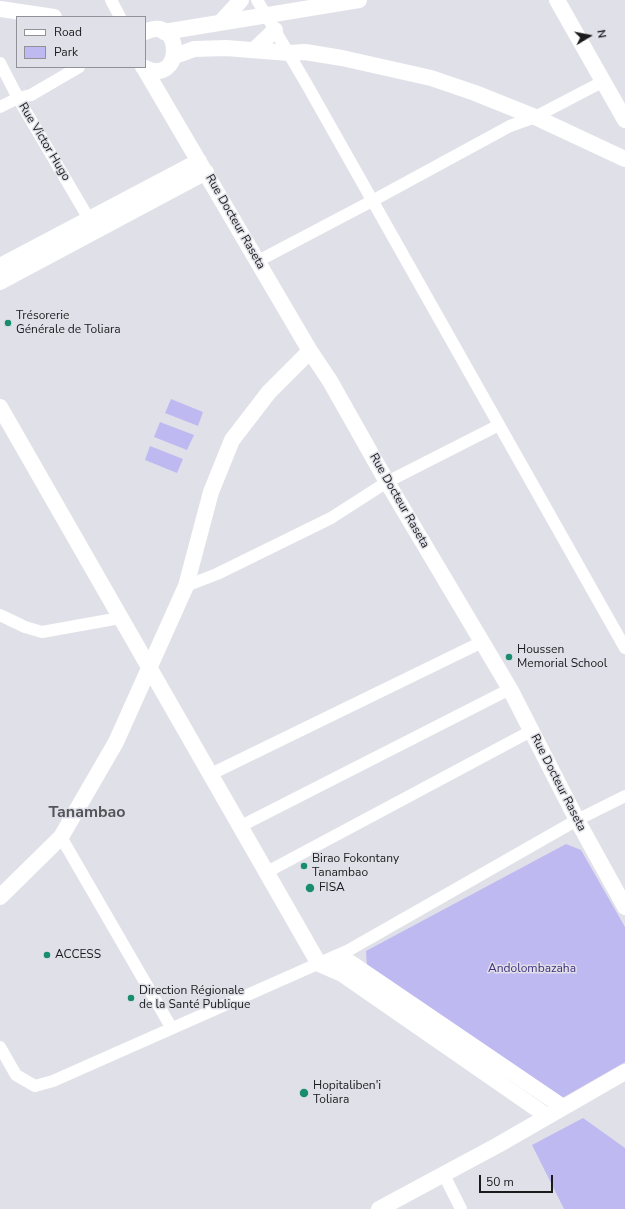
<!DOCTYPE html>
<html>
<head>
<meta charset="utf-8">
<style>
  body { margin:0 }
  #map { position:relative; width:625px; height:1209px; overflow:hidden; background:#e0e0e8; font-family:"Nunito Sans",sans-serif }
  canvas { display:block }
  .legend { position:absolute; left:16px; top:16px; width:130px; height:52px; box-sizing:border-box; background:#e0e0e8; border:1px solid #919197; margin:0; padding:5px 7px; list-style:none; font-size:12px; color:#1b1a1d }
  .legend li { display:flex; align-items:center; gap:8px; height:20px }
  .legend b { width:20px; border:1px solid #919197 }
  .north { position:absolute; left:569px; top:16px; width:40px; height:40px; -webkit-text-stroke:3px #e0e0e8; paint-order:stroke; rotate:80deg; font-size:11px; font-weight:700; line-height:16px; text-align:center; color:#1b1a1d }
  .north::after { content:''; display:block; margin:auto; width:14px; height:18px; background:#1b1a1d; clip-path:polygon(50% 0,100% 100%,50% 72%,0 100%) }
  .scale { position:absolute; left:479px; top:1175px; width:74px; height:18px; box-sizing:border-box; border:2px solid #1b1a1d; border-top:0; padding-left:5px; font-size:12px; line-height:14px; white-space:nowrap; color:#1b1a1d; -webkit-text-stroke:3px #e0e0e8; paint-order:stroke }
</style>
</head>
<body>
<div id="map">
<canvas width="625" height="1209"></canvas>
<ul class="legend">
<li><b style="height:5px;background:#fff"></b>Road</li>
<li><b style="height:11px;background:#bfb9f1"></b>Park</li>
</ul>
<div class="north">N</div>
<div class="scale">50 m</div>
</div>
<script>
const ctx = document.querySelector('canvas').getContext('2d');
ctx.lineJoin = 'round';
function paint(path, color) { ctx.fillStyle = color; ctx.fill(path, 'evenodd'); }
function trace(path, color, width, dash) { ctx.strokeStyle = color; ctx.lineWidth = width; ctx.lineCap = dash ? 'butt' : 'round'; ctx.setLineDash(dash || []); ctx.stroke(path); }
function write(font, color, halo, rows, align = 'center') {
  ctx.font = font + ' "Nunito Sans",sans-serif'; ctx.lineWidth = 3; ctx.setLineDash([]); ctx.textBaseline = 'middle'; ctx.strokeStyle = halo; ctx.fillStyle = color; for (const [text, x, y, turn = 0] of rows) {
    ctx.save(); ctx.translate(x, y); ctx.rotate((+turn || 0) * Math.PI / 180); ctx.textAlign = isNaN(turn) ? turn : align; if (halo) ctx.strokeText(text, 0, 0); ctx.fillText(text, 0, 0); ctx.restore();
  }
}
const green = new Path2D(`
  M171,399L203,412L198,426L165,413Z
  M160,422L194,435L187,450L154,437Z
  M150,446L183,459L177,473L145,460Z
  M566,844L581,850L625,927V1062L557,1101L367,968L366,951Z
  M583,1118L625,1148V1209H564L532,1145Z`);
const street = new Path2D(`
  M111,0L120,17
  M257,0L306,83L625,648
  M0,63L18,98L89,219
  M0,107L18,98L31,95L79,67
  M258,261L372,201L510,126L535,117L604,81
  M186,586L217,574L331,518L387,482L499,425
  M0,615L25,627L42,632L120,618
  M211,774L482,642
  M241,826L510,689
  M61,837L171,1027
  M267,872L531,731
  M0,1047L16,1075L35,1086L53,1081L349,950L577,820L625,796
  M443,1173L461,1209`);
const secondary = new Path2D(`
  M557,0L625,120
  M0,9L54,17
  M221,22L241,0
  M164,32L359,0
  M254,50L275,30
  M175,56L194,49L226,48L289,53L305,52L342,58L431,78L475,93L535,117L625,159
  M143,67C184,89 184,13 145,32
  M144,68L310,351L330,381L387,482L510,689L577,820L625,907
  M0,266L199,161
  M0,282L206,172
  M0,407L319,964L342,974L547,1116
  M0,897L61,837L116,742L186,586L211,492L232,440L269,392L310,351
  M323,964L351,963L563,1107
  M379,1209L498,1145L625,1072`);
const markers = [
  [8,323,4,"#198d6e"],
  [509,657,4,"#198d6e"],
  [304,866,4,"#198d6e"],
  [310,888,5,"#198d6e"],
  [47,955,4,"#198d6e"],
  [131,998,4,"#198d6e"],
  [304,1093,5,"#198d6e"]
];
const streetNames = [
  ["Rue Victor Hugo",44,142,59],
  ["Rue Docteur Raseta",235,222,60],
  ["Rue Docteur Raseta",399,501,60],
  ["Rue Docteur Raseta",558,783,63]
];
const poiNames = [
  ["Trésorerie",16,316],
  ["Générale de Toliara",16,330],
  ["Houssen",517,650],
  ["Memorial School",517,664],
  ["Birao Fokontany",312,859],
  ["Tanambao",312,873],
  ["FISA",319,888],
  ["ACCESS",55,955],
  ["Direction Régionale",139,991],
  ["de la Santé Publique",139,1005],
  ["Hopitaliben'i",313,1086],
  ["Toliara",313,1100]
];
const parkNames = [
  ["Andolombazaha",532,969]
];
const districtNames = [
  ["Tanambao",87,813]
];
paint(green, '#bfb9f1');
trace(street, '#fff', 12);
trace(secondary, '#fff', 16);
for (const [x, y, r, color] of markers) { const dot = new Path2D(); dot.arc(x, y, r, 0, 2 * Math.PI); ctx.fillStyle = color; ctx.fill(dot); trace(dot, '#e0e0e8', 1.5); }
write('12px', '#1b1a1d', '#e0e0e8', streetNames);
write('12px', '#1b1a1d', '#e0e0e8', poiNames, 'left');
write('12px', '#422f7d', '#e0e0e8', parkNames);
write('bold 16px', '#54545a', '#e0e0e8', districtNames);
</script>
</body>
</html>
